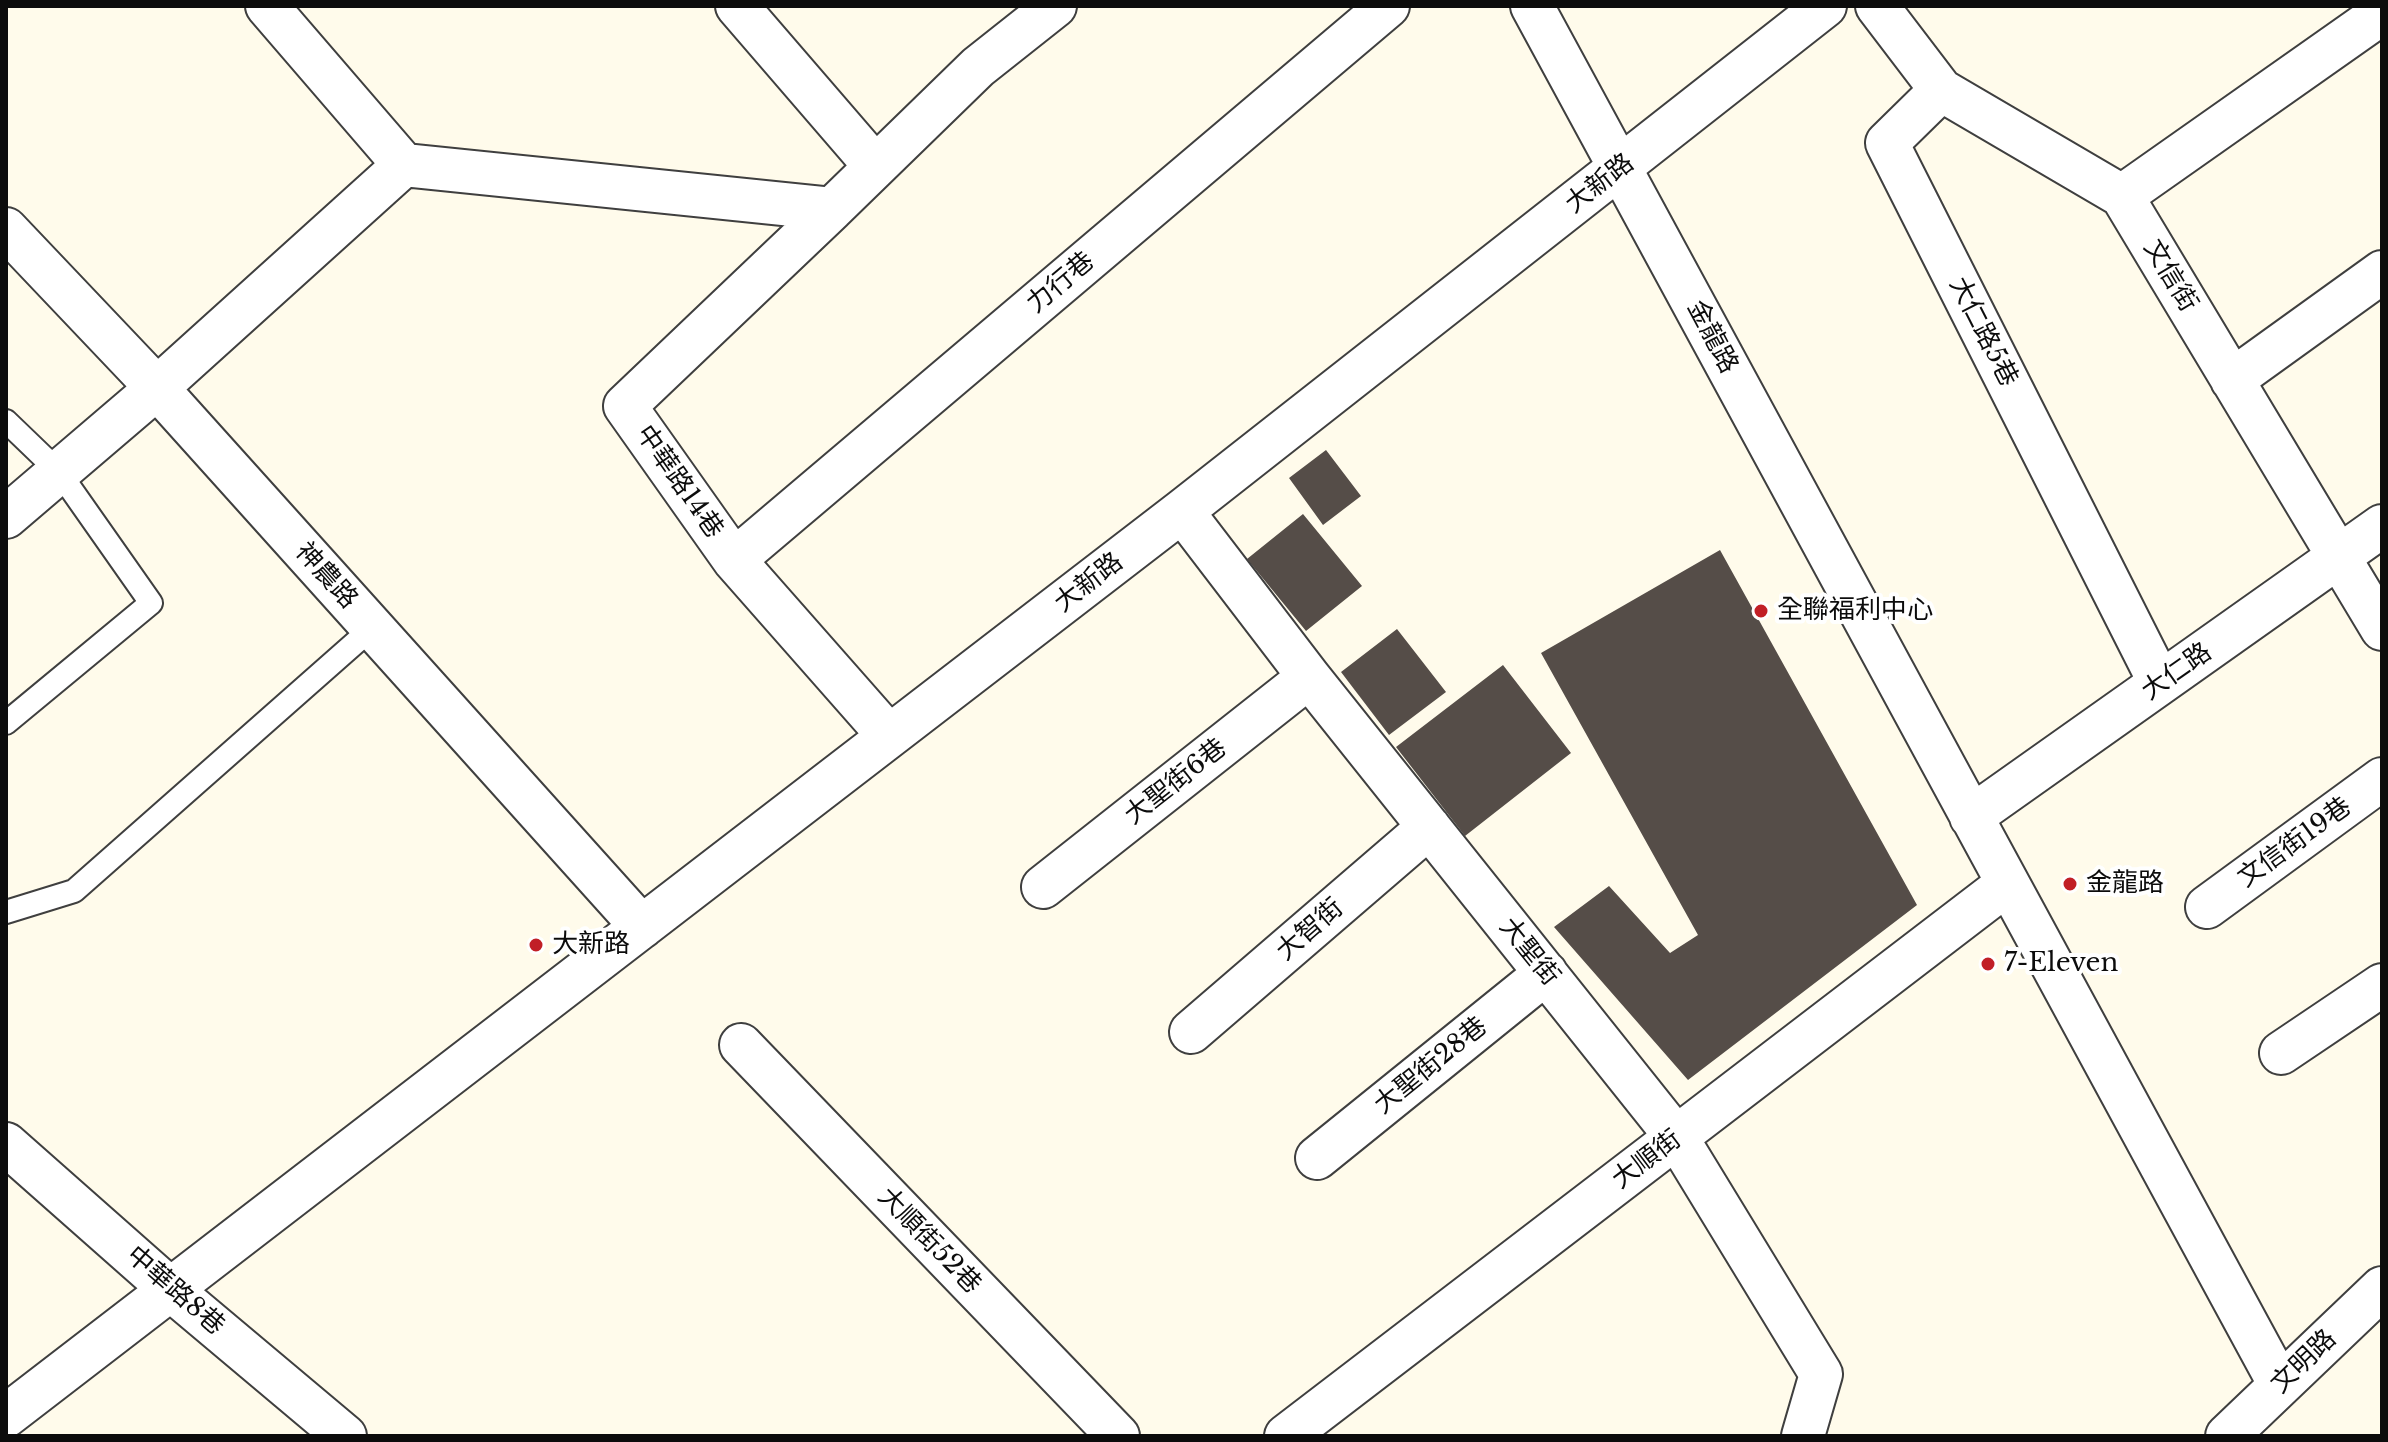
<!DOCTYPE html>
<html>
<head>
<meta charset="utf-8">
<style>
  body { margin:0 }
  #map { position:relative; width:2388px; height:1442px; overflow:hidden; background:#fffbeb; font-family:"Libre Baskerville",serif }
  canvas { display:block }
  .frame { position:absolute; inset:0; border:8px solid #0c0c0c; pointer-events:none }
</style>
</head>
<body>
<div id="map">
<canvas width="2388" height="1442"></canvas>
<div class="frame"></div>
</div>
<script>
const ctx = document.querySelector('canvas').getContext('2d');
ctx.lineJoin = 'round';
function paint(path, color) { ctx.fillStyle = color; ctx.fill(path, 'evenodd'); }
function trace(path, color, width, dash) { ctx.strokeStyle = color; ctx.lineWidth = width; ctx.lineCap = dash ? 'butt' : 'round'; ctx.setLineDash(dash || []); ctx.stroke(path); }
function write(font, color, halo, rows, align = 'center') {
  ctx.font = font + ' "Libre Baskerville","Noto Sans TC",serif'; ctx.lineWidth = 8; ctx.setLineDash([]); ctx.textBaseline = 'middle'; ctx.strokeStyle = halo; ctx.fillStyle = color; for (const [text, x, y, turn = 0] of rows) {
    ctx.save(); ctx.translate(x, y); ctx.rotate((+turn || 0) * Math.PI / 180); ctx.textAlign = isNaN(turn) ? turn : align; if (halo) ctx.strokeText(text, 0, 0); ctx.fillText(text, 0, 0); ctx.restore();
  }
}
const building = new Path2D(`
  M1326,450L1361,496L1323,525L1289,478Z
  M1303,514L1362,586L1306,631L1247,559Z
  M1720,550L1917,905L1688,1080L1554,927L1609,886L1670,953L1698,935L1541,653Z
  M1397,629L1446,692L1389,735L1341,672Z
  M1503,665L1571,753L1465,836L1396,747Z`);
const lane = new Path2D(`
  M6,421L59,472L151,603L6,723
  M6,912L74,891L372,628`);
const street = new Path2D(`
  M267,6L404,165L832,209L978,67L1055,6
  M737,6L875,166
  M1532,6L2280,1385
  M1877,6L1941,90L1887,143L2160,683
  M2382,13L2122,196L2382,629
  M1941,90L2122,196
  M832,209L625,406L734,560L889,736
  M6,229L157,388L642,927
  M2232,380L2382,272
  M1182,511L1309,677L1677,1138L1821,1374L1803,1436
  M6,517L157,388L404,165
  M734,560L1388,6
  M1971,817L2382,526
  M1043,887L1309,677
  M2207,907L2382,779
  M1191,1032L1429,827
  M741,1045L1118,1436
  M2281,1053L2382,985
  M6,1144L170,1289L345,1436
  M1317,1158L1546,973
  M6,1416L1182,511L1825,6
  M1286,1436L2007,884
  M2227,1436L2382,1288`);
const markers = [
  [1761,611,8,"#c11f26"],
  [2070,884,8,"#c11f26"],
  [536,945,8,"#c11f26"],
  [1988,964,8,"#c11f26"]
];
const streetNames = [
  ["大新路",1600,184,-38],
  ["文信街",2170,276,59],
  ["力行巷",1061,283,-40],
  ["大仁路5巷",1983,332,63],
  ["金龍路",1712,337,62],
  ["中華路14巷",679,482,55],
  ["神農路",326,576,48],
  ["大新路",1089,583,-38],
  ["大仁路",2177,672,-35],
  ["大聖街6巷",1176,782,-38],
  ["文信街19巷",2295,843,-36],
  ["大智街",1310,930,-41],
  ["大聖街",1529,952,51],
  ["大聖街28巷",1431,1066,-39],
  ["大順街",1647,1160,-37],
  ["大順街52巷",929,1241,46],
  ["中華路8巷",175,1291,41],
  ["文明路",2304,1362,-44]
];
const poiNames = [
  ["全聯福利中心",1777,611],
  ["金龍路",2086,884],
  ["大新路",552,945],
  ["7-Eleven",2004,964]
];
paint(building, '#554d48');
trace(lane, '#3f3f3f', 26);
trace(street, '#3f3f3f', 46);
trace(lane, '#fff', 22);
trace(street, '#fff', 42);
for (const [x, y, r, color] of markers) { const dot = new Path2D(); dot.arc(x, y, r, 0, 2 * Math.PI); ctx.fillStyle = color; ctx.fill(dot); trace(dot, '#fff', 3); }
write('26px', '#0c0c0c', '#fff', streetNames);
write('26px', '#0c0c0c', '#fff', poiNames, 'left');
</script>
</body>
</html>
